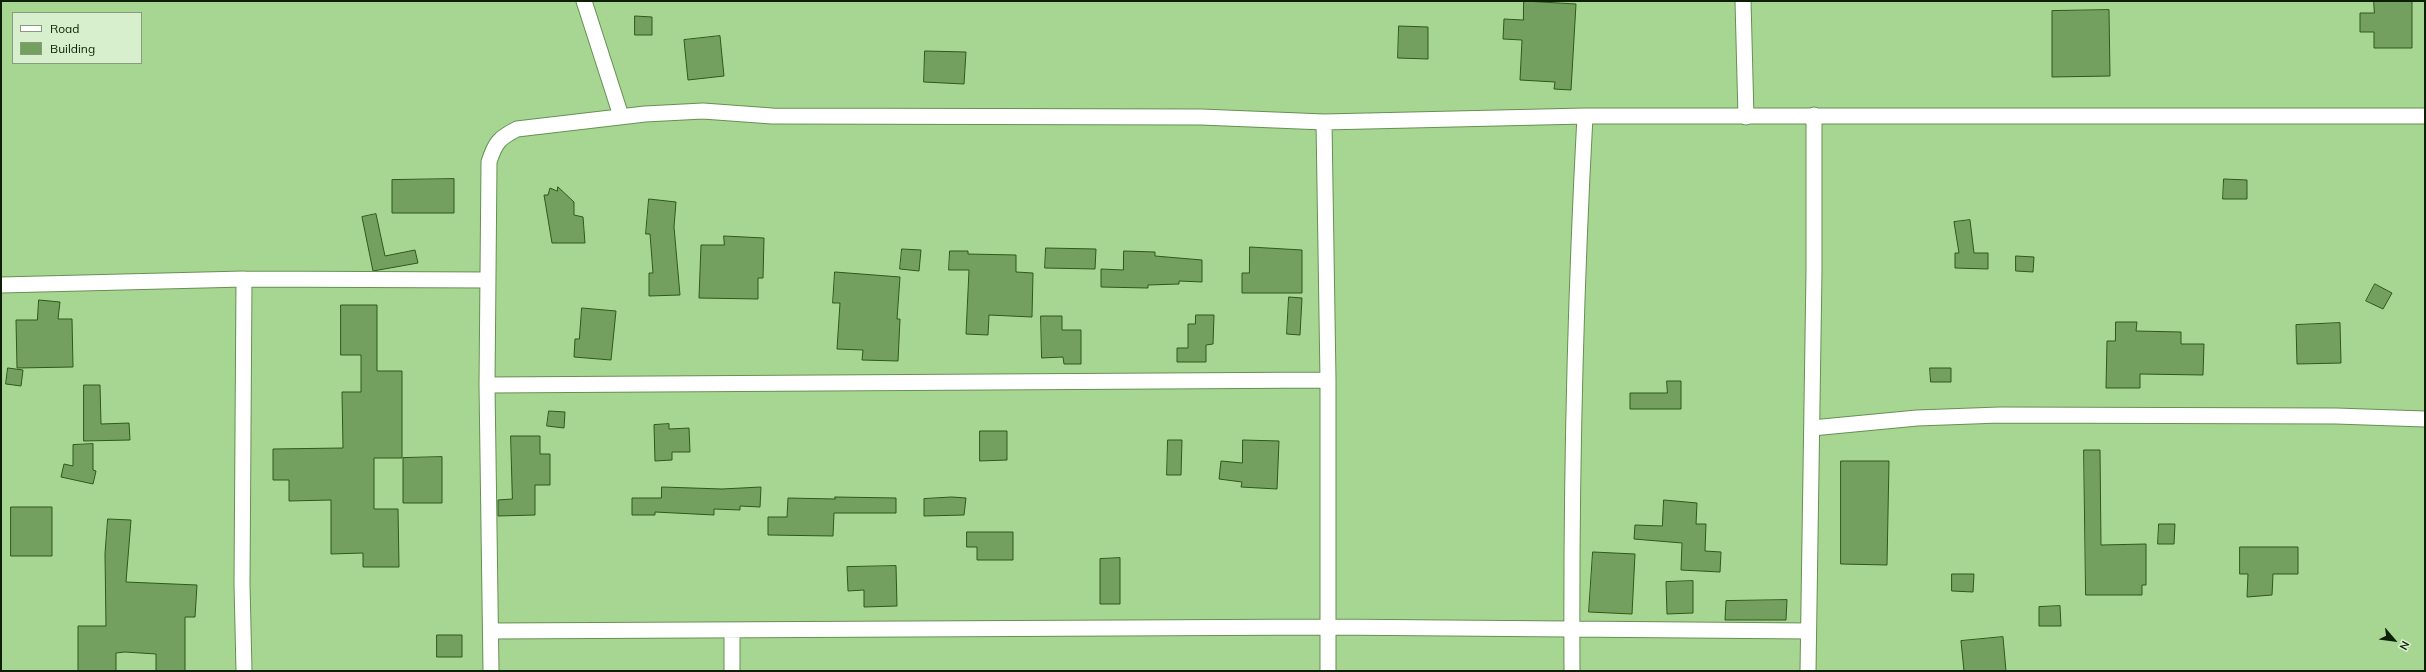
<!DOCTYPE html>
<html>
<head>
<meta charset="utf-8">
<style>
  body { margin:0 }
  #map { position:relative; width:2426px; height:672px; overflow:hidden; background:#a7d693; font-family:Mulish,sans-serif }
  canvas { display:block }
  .frame { position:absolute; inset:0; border:2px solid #0d1f05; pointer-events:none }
  .legend { position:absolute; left:12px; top:12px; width:130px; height:52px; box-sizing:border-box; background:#d7efcd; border:1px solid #869c7d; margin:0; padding:5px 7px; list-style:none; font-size:12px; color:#0d1f05 }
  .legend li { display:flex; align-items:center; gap:8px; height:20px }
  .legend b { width:20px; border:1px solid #869c7d }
  .north { position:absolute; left:2374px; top:620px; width:40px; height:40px; -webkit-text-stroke:3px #d7efcd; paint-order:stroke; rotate:118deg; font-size:11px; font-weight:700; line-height:16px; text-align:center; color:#0d1f05 }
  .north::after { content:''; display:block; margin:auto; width:14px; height:18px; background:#0d1f05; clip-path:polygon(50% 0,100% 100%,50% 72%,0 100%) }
</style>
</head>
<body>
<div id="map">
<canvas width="2426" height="672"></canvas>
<div class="frame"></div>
<ul class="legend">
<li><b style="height:5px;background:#fff"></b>Road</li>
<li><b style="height:11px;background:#74a05f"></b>Building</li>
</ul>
<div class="north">N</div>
</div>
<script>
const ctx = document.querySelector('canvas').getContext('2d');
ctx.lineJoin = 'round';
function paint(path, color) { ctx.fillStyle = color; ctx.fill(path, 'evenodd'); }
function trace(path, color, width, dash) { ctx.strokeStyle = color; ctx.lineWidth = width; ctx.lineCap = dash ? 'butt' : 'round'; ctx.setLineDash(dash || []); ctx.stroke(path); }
const building = new Path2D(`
  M1524,1L1576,4L1571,90L1554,89L1555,82L1520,80L1522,40L1503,39L1504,19L1523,20Z
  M2374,1H2412V48H2374V32H2360V13H2374Z
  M2109,10L2110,76L2052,77V11Z
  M635,16L652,17V35H635Z
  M1399,26L1428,27V59L1398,58Z
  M720,36L724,76L688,80L684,40Z
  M925,51L966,52L964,84L924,82Z
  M454,179V213H392V180Z
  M2224,179L2247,180V199H2223Z
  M558,187L574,202V215L583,217L585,243H552L544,195H548L550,188L557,191Z
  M649,199L676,202L674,227L680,295L649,296V273H653L650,234H646Z
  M376,214L385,256L415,250L418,263L373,271L362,217Z
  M1970,220L1974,253H1988V269L1955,268V253H1959L1954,222Z
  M724,236L764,238L763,278H758V299L699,298L701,245H724Z
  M1250,247L1302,250V293H1242V273H1249Z
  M1046,248L1096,249L1095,269L1045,268Z
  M902,249L921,250L919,271L900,269Z
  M950,251H968V254L1016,255V272L1033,273L1032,317L989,315L988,335L966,334L969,270H949Z
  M1124,251L1155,252V256L1202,260V282L1179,281V284L1148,285V288L1101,287V269L1123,270Z
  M2016,256L2034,257L2033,272L2016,271Z
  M835,272L900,277L897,319H900L898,361L862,360L863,350L837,349L840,303H833Z
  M2375,284L2392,293L2383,309L2366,301Z
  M1289,297L1302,298L1300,335L1287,334Z
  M39,300L60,302L58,319H72L73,367L17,368L16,320H37Z
  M341,305H377V371H402V458H374V509H398L399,567H363V553L331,554V500L289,501V480H273V449L343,448L342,392H361V355H341Z
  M582,308L616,311L611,360L574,357L575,339H579Z
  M1196,315H1214L1213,344L1206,345V362H1177V348H1188V324H1195Z
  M1041,316H1062V330H1081V364H1064L1063,357L1042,358Z
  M2116,322H2137L2136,331L2181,332V344H2204L2203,375L2140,374V388H2106L2107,341H2115Z
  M2340,323L2341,363L2297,364L2296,325Z
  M8,368L23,370L21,386L6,384Z
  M1930,368H1951V382H1931Z
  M1667,381H1681V409H1630V393H1667Z
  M84,385H100L101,424L129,423L130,440L84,441Z
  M549,411L565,412L564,428L547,426Z
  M669,424V429L689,428L690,452H672V460L655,461L654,425Z
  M980,431H1007V460L980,461Z
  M511,436H540V454H550V485H535V515L498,516V500L512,499Z
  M1168,440H1182L1181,475H1167Z
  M1243,440L1279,441L1277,489L1241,487L1242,482L1219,479L1221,461L1242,463Z
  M93,444V470L96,471L93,484L61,477L64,464L73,466V445Z
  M2084,450H2100L2101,545L2146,544V585H2142V595H2086Z
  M442,457V503H403V458Z
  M1841,461H1889L1887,565L1841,564Z
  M662,487L722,489L761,487L760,507L740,506V510L714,509V515L655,512V515H632V498H661Z
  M835,497L896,498V513H834L833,536L768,535V517H787L788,498L835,499Z
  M952,497L966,498L964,515L924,516V499Z
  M1664,500L1697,503L1696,524H1706L1705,551L1721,552L1720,572L1681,570L1682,543L1634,539L1635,525L1662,526Z
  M11,507H52V556H11Z
  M108,519L131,520L126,582L197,585L195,617H185V671H156V654L125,652L116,653V671H78V626H106L105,554Z
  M2159,524H2175L2174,544H2158Z
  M967,532H1013V560H977V547H967Z
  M2240,547H2298V574H2273L2272,595L2247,597L2248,574H2240Z
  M1593,552L1635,554L1632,614L1589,612Z
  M1120,558V604H1100V559Z
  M896,566L897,606L864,607V590L848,591L847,567Z
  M1952,574H1974L1973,592L1952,591Z
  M1693,581V613L1667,614L1666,582Z
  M1787,600L1786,620H1725L1726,601Z
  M2060,606L2061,626H2039V607Z
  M437,635H462V657H437Z
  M2003,637L2006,671H1964L1961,641Z`);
const street = new Path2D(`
  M584,1L621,116
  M1743,1L1746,117
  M1324,122L1328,380V671
  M1,285L244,279L488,280
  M487,385L1328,380
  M1812,428L1917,418L2000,415L2336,416L2425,419
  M732,630V671
  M491,631L1328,627L1808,631
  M244,671L242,584L244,279
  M491,671L487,385L489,162C495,143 499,138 517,129L645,114L703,111L772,116L1201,117L1324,122L1585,116H2425
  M1572,671C1571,486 1575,301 1585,116
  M1808,671L1814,271V115`);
paint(building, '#74a05f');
trace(building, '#2f5818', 1);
trace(street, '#659151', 17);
trace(street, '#fff', 15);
</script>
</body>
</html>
